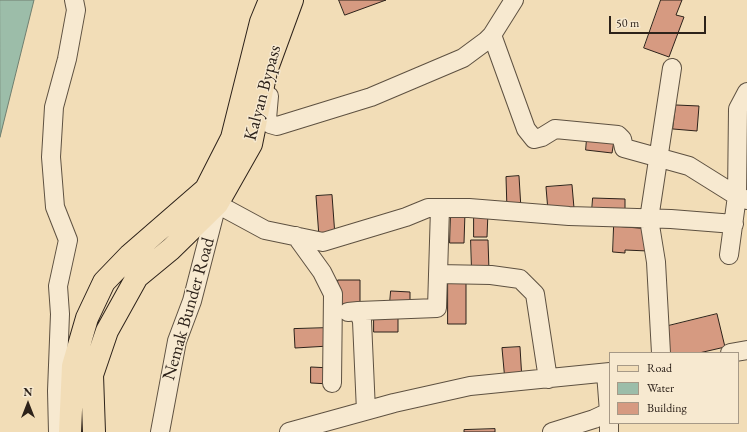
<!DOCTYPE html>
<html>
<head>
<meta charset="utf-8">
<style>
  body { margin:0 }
  #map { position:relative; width:747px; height:432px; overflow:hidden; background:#f2ddb7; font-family:"EB Garamond",serif }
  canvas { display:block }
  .legend { position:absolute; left:609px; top:352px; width:130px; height:72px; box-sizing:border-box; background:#f7e9d0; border:1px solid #a69987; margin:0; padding:5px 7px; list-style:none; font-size:12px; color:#2d221a }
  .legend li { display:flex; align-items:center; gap:8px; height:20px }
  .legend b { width:20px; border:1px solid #a69987 }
  .north { position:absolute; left:8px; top:384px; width:40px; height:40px; -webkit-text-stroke:3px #f7e9d0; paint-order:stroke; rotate:0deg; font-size:11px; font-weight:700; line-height:16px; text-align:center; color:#2d221a }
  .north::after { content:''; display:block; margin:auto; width:14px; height:18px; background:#2d221a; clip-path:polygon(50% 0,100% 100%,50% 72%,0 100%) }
  .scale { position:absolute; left:609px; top:16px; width:97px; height:18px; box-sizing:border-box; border:2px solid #2d221a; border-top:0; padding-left:5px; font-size:12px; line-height:14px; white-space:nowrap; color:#2d221a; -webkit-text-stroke:3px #f7e9d0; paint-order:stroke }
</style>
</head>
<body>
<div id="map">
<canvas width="747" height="432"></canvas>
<ul class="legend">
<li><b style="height:5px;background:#f2ddb7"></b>Road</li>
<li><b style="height:11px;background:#9cbda9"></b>Water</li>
<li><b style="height:11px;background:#d69a81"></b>Building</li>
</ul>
<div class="north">N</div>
<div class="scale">50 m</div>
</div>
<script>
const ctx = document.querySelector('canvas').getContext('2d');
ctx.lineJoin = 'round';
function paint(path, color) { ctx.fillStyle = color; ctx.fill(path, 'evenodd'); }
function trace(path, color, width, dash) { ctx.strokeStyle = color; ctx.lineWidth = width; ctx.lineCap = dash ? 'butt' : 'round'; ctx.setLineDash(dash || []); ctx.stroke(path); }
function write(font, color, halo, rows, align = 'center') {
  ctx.font = font + ' "EB Garamond",serif'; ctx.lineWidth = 3; ctx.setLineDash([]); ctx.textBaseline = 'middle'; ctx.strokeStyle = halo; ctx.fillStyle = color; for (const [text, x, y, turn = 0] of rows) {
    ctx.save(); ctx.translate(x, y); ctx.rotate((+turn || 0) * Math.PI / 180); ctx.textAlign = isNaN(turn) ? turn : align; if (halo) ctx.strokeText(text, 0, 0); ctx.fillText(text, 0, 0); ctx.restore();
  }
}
const water = new Path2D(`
  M0,0H34L0,137Z`);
const building = new Path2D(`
  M339,0H386L345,15Z
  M661,0H682L676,15L684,17L669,57L644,48Z
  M676,105L699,106L697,131L673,129Z
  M587,138L614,141L612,153L586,150Z
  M519,176L521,209L507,210L506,177Z
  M572,185L574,208L548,211L546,187Z
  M332,195L335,236L319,237L316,196Z
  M593,198L625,199V212L592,211Z
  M451,211L465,212L464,243H450Z
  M474,212H488L487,237H474Z
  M614,226L650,229L648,251L625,250V253L613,252Z
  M471,240H488L489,271L472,272Z
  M338,280H360V304H339Z
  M448,283H466V324H448Z
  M391,291L410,292V304L390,303Z
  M717,314L725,347L699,353H666L660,328Z
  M374,318H398V332H374Z
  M328,328L329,346L295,348L294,329Z
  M520,347L522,380L505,381L502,348Z
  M311,367L331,368L330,384L311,383Z
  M495,429V432H464V430Z`);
const minor = new Path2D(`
  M492,35L526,129L534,139L542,137L555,129L618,135L622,139L624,148L689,166L737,196L747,200
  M269,96L267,119L270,124L277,126L371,97L463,58L486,41L492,35L514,0
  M217,204L265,230L323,242L406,217L428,208H469L569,216L671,219L734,224
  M296,236L322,272L333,294L332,383
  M729,255L737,196L738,109L747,92
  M438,274L491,275L520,279L535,294L548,379
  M358,311L437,308L440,208
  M348,312L358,311L362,321L366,411
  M661,353L656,262L649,219L672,68
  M730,353L747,350
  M606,373L609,412V432
  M58,432L57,391L60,314L58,286L68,240L55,207L51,157L54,107L67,59L76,10L74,0
  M160,432L177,341L192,301L217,204L215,201
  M289,432L394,403L470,386L610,372
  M552,432L594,419L609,412`);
const major = new Path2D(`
  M70,432L73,366L87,318L104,282L130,255L206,189L232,138L261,22L270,0
  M94,432L92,375L107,331L137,277L171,249L217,204L251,144L266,71L292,0`);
const streetNames = [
  ["Kalyan Bypass",263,93,-75],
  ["Nemak Bunder Road",189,309,-74]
];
paint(water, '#9cbda9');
trace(water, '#707f70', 1);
paint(building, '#d69a81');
trace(building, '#2d221a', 1);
trace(minor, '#5e5141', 20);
trace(major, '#2d221a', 24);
trace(minor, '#f7e9d0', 18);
trace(major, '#f2ddb7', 22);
write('18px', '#2d221a', '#f7e9d0', streetNames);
</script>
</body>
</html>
